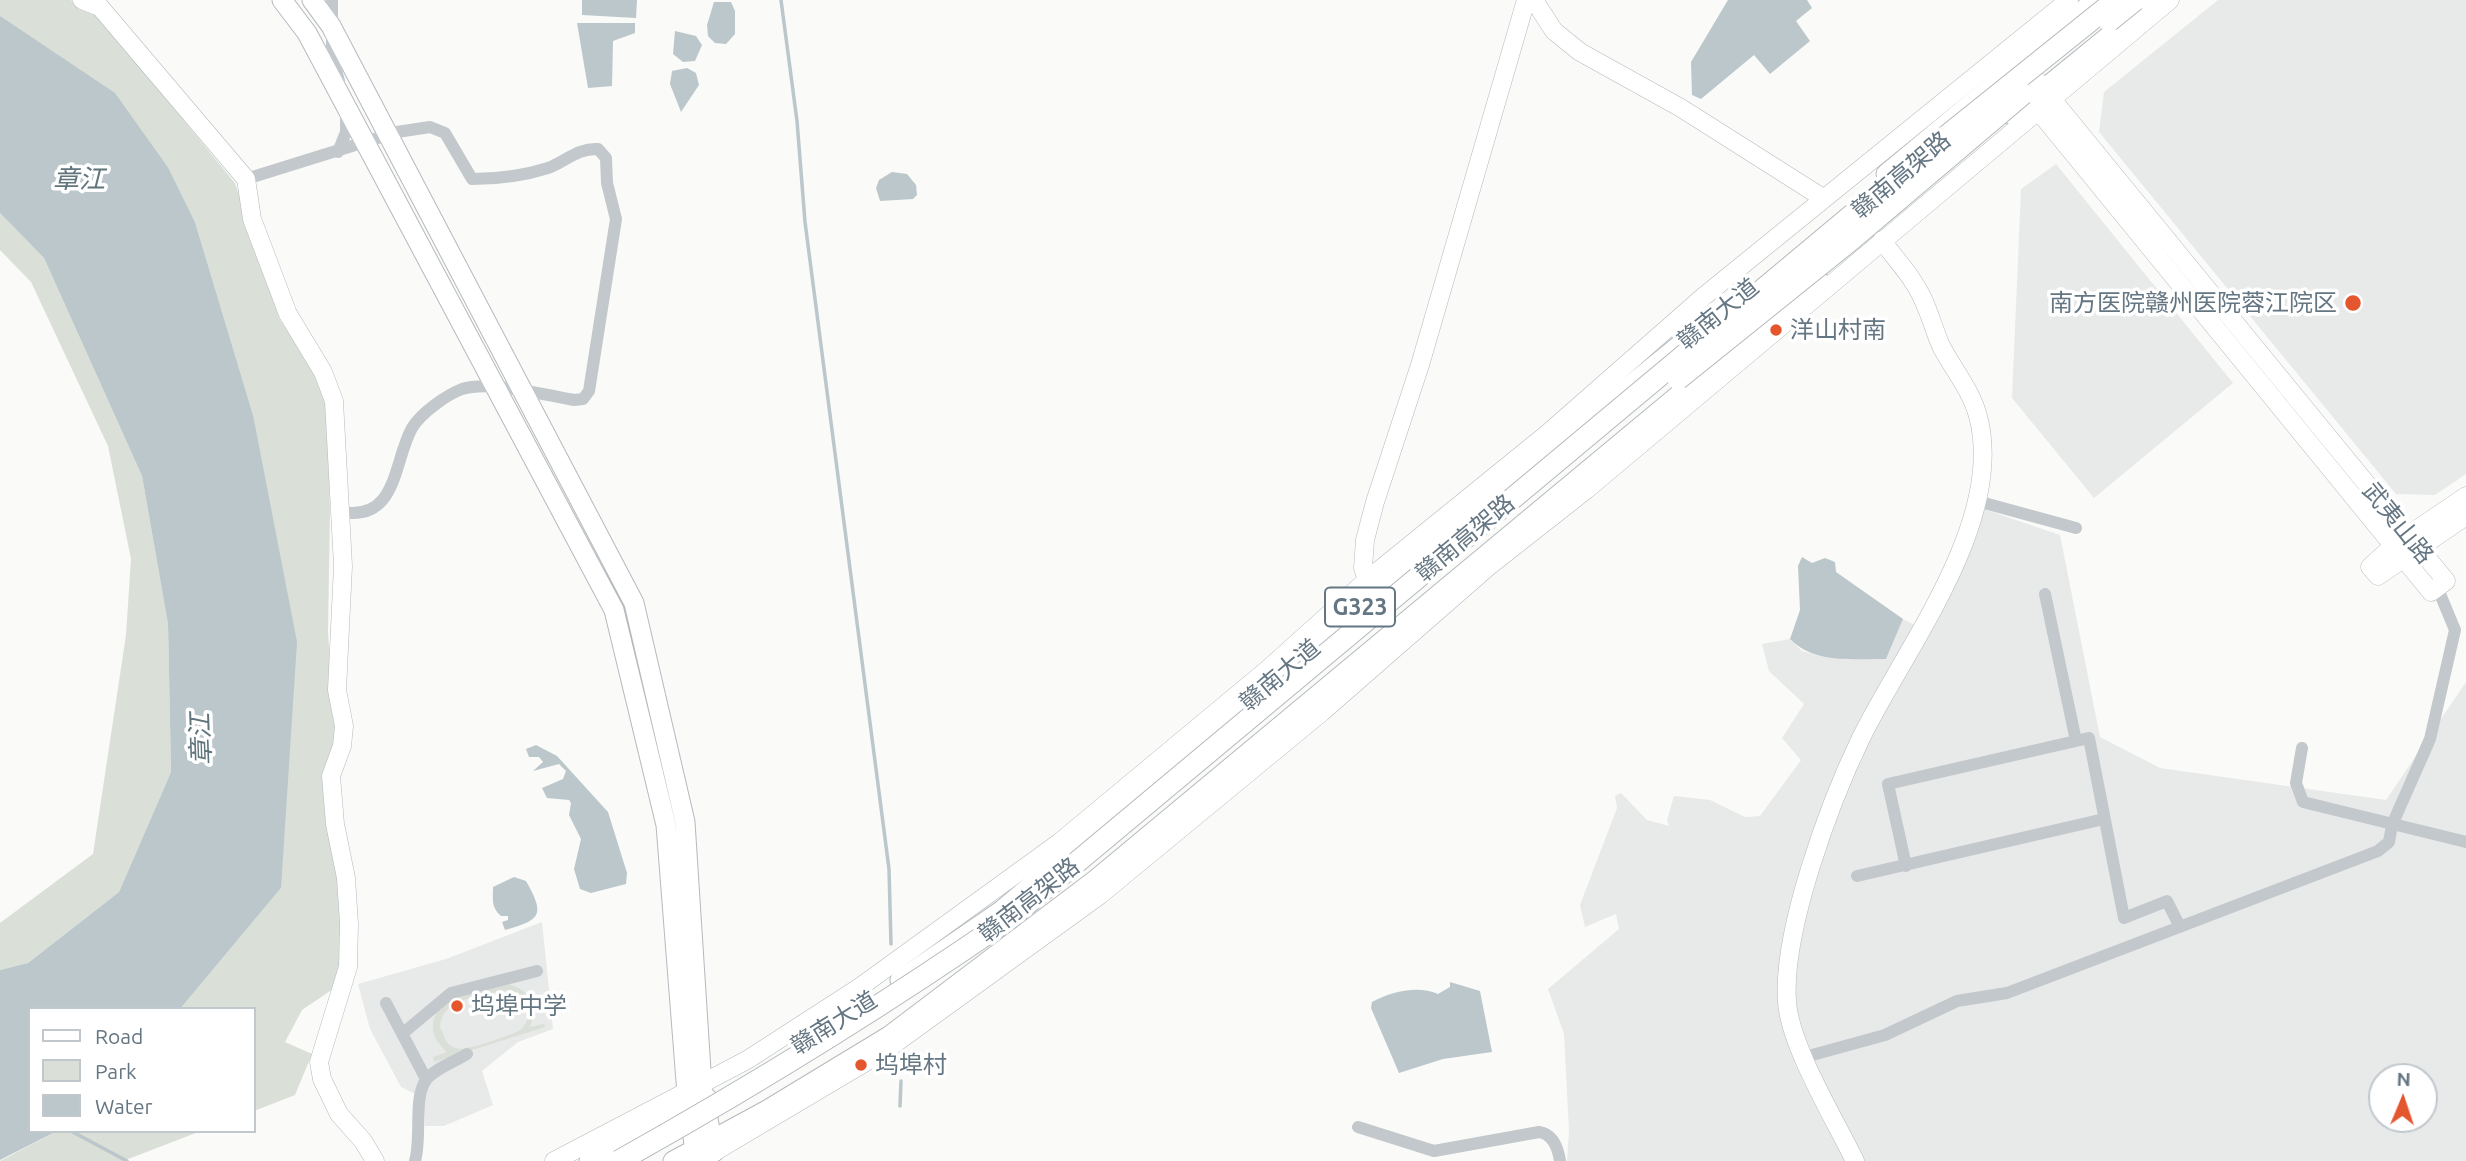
<!DOCTYPE html>
<html>
<head>
<meta charset="utf-8">
<style>
  body { margin:0 }
  #map { position:relative; width:2466px; height:1161px; overflow:hidden; background:#fafaf8; font-family:Ubuntu,sans-serif }
  canvas { display:block }
  .legend { position:absolute; left:28px; top:1007px; width:228px; height:126px; box-sizing:border-box; background:#fff; border:2px solid #c1c8cd; margin:0; padding:9px 12px; list-style:none; font-size:21px; color:#657683 }
  .legend li { display:flex; align-items:center; gap:14px; height:35px }
  .legend b { width:35px; border:2px solid #c1c8cd }
  .north { position:absolute; left:2368px; top:1063px; width:70px; height:70px; box-sizing:border-box; background:#fff; border:2px solid #c1c8cd; border-radius:50%; rotate:2deg; font-size:19px; font-weight:700; line-height:28px; text-align:center; color:#657683 }
  .north::after { content:''; display:block; margin:auto; width:24px; height:32px; background:#e4572e; clip-path:polygon(50% 0,100% 100%,50% 72%,0 100%) }
</style>
</head>
<body>
<div id="map">
<canvas width="2466" height="1161"></canvas>
<ul class="legend">
<li><b style="height:9px;background:#fff"></b>Road</li>
<li><b style="height:19px;background:#dadfd7"></b>Park</li>
<li><b style="height:19px;background:#bbc7cb"></b>Water</li>
</ul>
<div class="north">N</div>
</div>
<script>
const ctx = document.querySelector('canvas').getContext('2d');
ctx.lineJoin = 'round';
function paint(path, color) { ctx.fillStyle = color; ctx.fill(path, 'evenodd'); }
function trace(path, color, width, dash) { ctx.strokeStyle = color; ctx.lineWidth = width; ctx.lineCap = dash ? 'butt' : 'round'; ctx.setLineDash(dash || []); ctx.stroke(path); }
function write(font, color, halo, rows, align = 'center') {
  ctx.font = font + ' Ubuntu,"Noto Sans SC",sans-serif'; ctx.lineWidth = 7; ctx.setLineDash([]); ctx.textBaseline = 'middle'; ctx.strokeStyle = halo; ctx.fillStyle = color; for (const [text, x, y, turn = 0] of rows) {
    ctx.save(); ctx.translate(x, y); ctx.rotate((+turn || 0) * Math.PI / 180); ctx.textAlign = isNaN(turn) ? turn : align; if (halo) ctx.strokeText(text, 0, 0); ctx.fillText(text, 0, 0); ctx.restore();
  }
}
const built = new Path2D(`
  M2218,0H2466V474L2435,495L2396,494L2099,132L2104,92Z
  M2056,164L2233,383L2094,498L2012,398L2021,189Z
  M1972,505L2060,535L2100,737L2160,768L2386,800L2466,682V1161H1567L1569,1131L1564,1034L1548,989L1619,929L1616,914L1585,927L1580,905L1617,808L1615,796L1621,793L1647,820L1669,826L1667,820L1674,796L1710,800L1745,817L1760,816L1801,760L1782,738L1804,704L1769,671L1762,644L1790,639L1802,651L1824,657L1886,659L1903,619L1918,627ZM2382,1077H2424V1119H2382Z
  M542,922L553,1029L518,1042L482,1071L493,1105L444,1126H425L423,1098L401,1087L370,1029L358,984L446,959Z`);
const green = new Path2D(`
  M0,0H71L80,9L94,11L235,183L280,320L317,372L327,411L330,512L328,631L332,700L338,723L343,950L333,989L302,1010L285,1042L312,1054L295,1095L254,1111V1009H180L281,888L253,415L195,222L169,169L0,16Z
  M0,213L44,258L142,476L168,624L171,772L119,892L28,963L0,970V923L93,854L126,635L131,559L108,446L31,282L0,250Z
  M504,984C528,986 539,1006 530,1027L544,1024L545,1027L434,1062L433,1057L447,1052C428,1035 430,1021 443,1001ZM502,991C520,991 539,1015 520,1030C513,1035 472,1048 462,1049C456,1049 451,1046 447,1043L440,1027C441,998 480,997 502,991Z
  M57,1131H201L123,1161H0Z`);
const water = new Path2D(`
  M582,0H637L636,18L582,15Z
  M1728,0H1807L1812,8L1796,21L1810,41L1770,74L1754,55L1701,99L1692,95L1691,62Z
  M714,2H731L735,11V34L726,44L715,43L708,36L707,25Z
  M0,16L115,93L169,169L195,222L253,415L297,642L281,888L180,1009H30V1131H57L0,1160V970L28,963L119,892L171,772L168,624L142,476L44,258L0,213Z
  M577,23H635V33L613,41L612,86L588,88Z
  M675,31L696,36L702,45L695,61L683,62L673,54Z
  M687,68L696,73L699,85L681,112L670,84L672,71Z
  M892,172L907,174L916,185L917,195L913,199L880,201L876,188L879,180Z
  M1802,557L1812,563L1825,558L1835,562L1836,572L1903,619L1886,659C1852,658 1816,665 1790,639L1800,610L1798,566Z
  M536,745L557,756L608,812L627,873L626,884L591,893L580,889L574,869L581,839L569,815L571,803L569,800L547,798L542,788L563,779L566,771L559,764L533,771L543,762L539,757H529L526,749Z
  M514,877L526,881C546,916 540,920 505,930L502,922L508,920V916H501C491,907 493,899 493,887Z
  M1450,982L1480,991L1492,1052L1443,1059L1399,1073L1371,1008L1372,1002C1391,992 1417,985 1438,994L1450,987Z`);
const stream = new Path2D(`
  M781,0L797,121L805,222L889,869L891,944
  M900,1106L901,1081
  M71,1131L127,1161`);
const street = new Path2D(`
  M332,0V54L339,81
  M338,152L346,132V113
  M246,179L397,132L430,127L445,133L472,179C498,179 523,176 548,168C566,161 578,148 598,149L606,158L607,183L616,219L589,391L583,399L574,400C544,395 490,380 462,389C446,395 420,414 412,428C393,462 398,522 341,512
  M1977,501L2076,528
  M2045,594L2076,741
  M2302,748L2296,783L2303,802L2466,842
  M1906,866L1888,784L2089,738L2124,918L2167,901L2180,927
  M1857,876L2104,819
  M386,1003L426,1079
  M402,1034L451,993L537,971
  M1805,1057L1885,1035L1957,1001L2007,993L2378,851L2389,842L2392,825L2430,739L2455,630L2438,589
  M1358,1127L1434,1151L1539,1132C1553,1134 1558,1148 1560,1161
  M415,1161C422,1138 413,1098 426,1080C434,1069 456,1061 467,1054`);
const secondary = new Path2D(`
  M82,0L100,7L246,179L252,219L288,314L323,372L334,401L343,566L337,690L344,726L342,746L331,776L335,824L346,878L349,924L348,967L319,1062L322,1079L339,1114L363,1141L375,1161
  M1534,0L1554,31L1580,52L1681,108L1823,198
  M2020,60L2446,581L2431,592L2032,103
  M2466,496L2394,545L2370,567L2378,576L2466,516
  M1367,580L1363,568L1365,540L1375,502L1420,365L1526,0
  M554,1161L747,1060L860,987L1060,842L1268,669L1367,580L1547,434L1703,297L2069,0
  M699,1161L886,1050L1100,895L1322,712L1488,567L1586,490L2170,0
  M1855,1161C1835,1120 1789,1044 1787,1001C1782,931 1830,802 1861,738C1905,648 2006,521 1978,416C1971,390 1953,369 1941,346C1932,325 1927,302 1914,283C1905,268 1892,255 1882,240`);
const primary = new Path2D(`
  M282,0L307,33L614,610L666,825L687,1094L696,1159
  M312,0L331,26L634,603L685,822L702,1086L714,1152
  M2012,115L2153,0
  M1886,174L2095,0
  M900,980L1002,910L1435,544L1693,334
  M589,1161L708,1099
  M673,1161L767,1110L889,1036L1095,880L1818,279`);
const highwayBridge = new Path2D(`
  M2109,21L2135,0
  M1678,379L1852,239L2023,94
  M619,1161C753,1086 883,1006 1010,918L1949,134L2116,0`);
const markers = [
  [2353,303,9,"#e4572e"],
  [1776,330,7,"#e4572e"],
  [457,1006,7,"#e4572e"],
  [861,1065,7,"#e4572e"]
];
const shields = [
  [1360,607,70]
];
const shieldNames = [
  ["G323",1360,607]
];
const streetNames = [
  ["赣南高架路",1901,175,-40],
  ["赣南大道",1718,314,-39],
  ["武夷山路",2398,523,51],
  ["赣南高架路",1465,538,-40],
  ["赣南大道",1280,675,-40],
  ["赣南高架路",1029,900,-38],
  ["赣南大道",834,1023,-32]
];
const poiNames = [
  ["南方医院赣州医院蓉江院区",2337,303,"right"],
  ["洋山村南",1790,330],
  ["坞埠中学",471,1006],
  ["坞埠村",875,1065]
];
const waterNames = [
  ["章江",79,179],
  ["章江",201,739,-92]
];
paint(built, '#e8e9e9');
paint(green, '#dadfd7');
paint(water, '#bbc7cb');
trace(stream, '#bbc7cb', 3.5);
trace(secondary, '#b3babf', 19);
trace(primary, '#b5babe', 21);
trace(street, '#c3c8cc', 12);
trace(secondary, '#fff', 18);
trace(primary, '#fff', 19);
trace(highwayBridge, '#b4b9bd', 23, []);
trace(highwayBridge, '#fff', 21);
for (const [x, y, r, color] of markers) { const dot = new Path2D(); dot.arc(x, y, r, 0, 2 * Math.PI); ctx.fillStyle = color; ctx.fill(dot); trace(dot, '#fff', 2.5); }
for (const [x, y, w] of shields) { const box = new Path2D(); box.roundRect(x - w / 2, y - 19.5, w, 39, 5); ctx.fillStyle = '#fff'; ctx.fill(box); trace(box, '#657683', 2); }
write('bold 23px', '#657683', null, shieldNames);
write('24px', '#657683', '#fff', streetNames);
write('24px', '#657683', '#fff', poiNames, 'left');
write('italic 26px', '#60757c', '#fff', waterNames);
</script>
</body>
</html>
